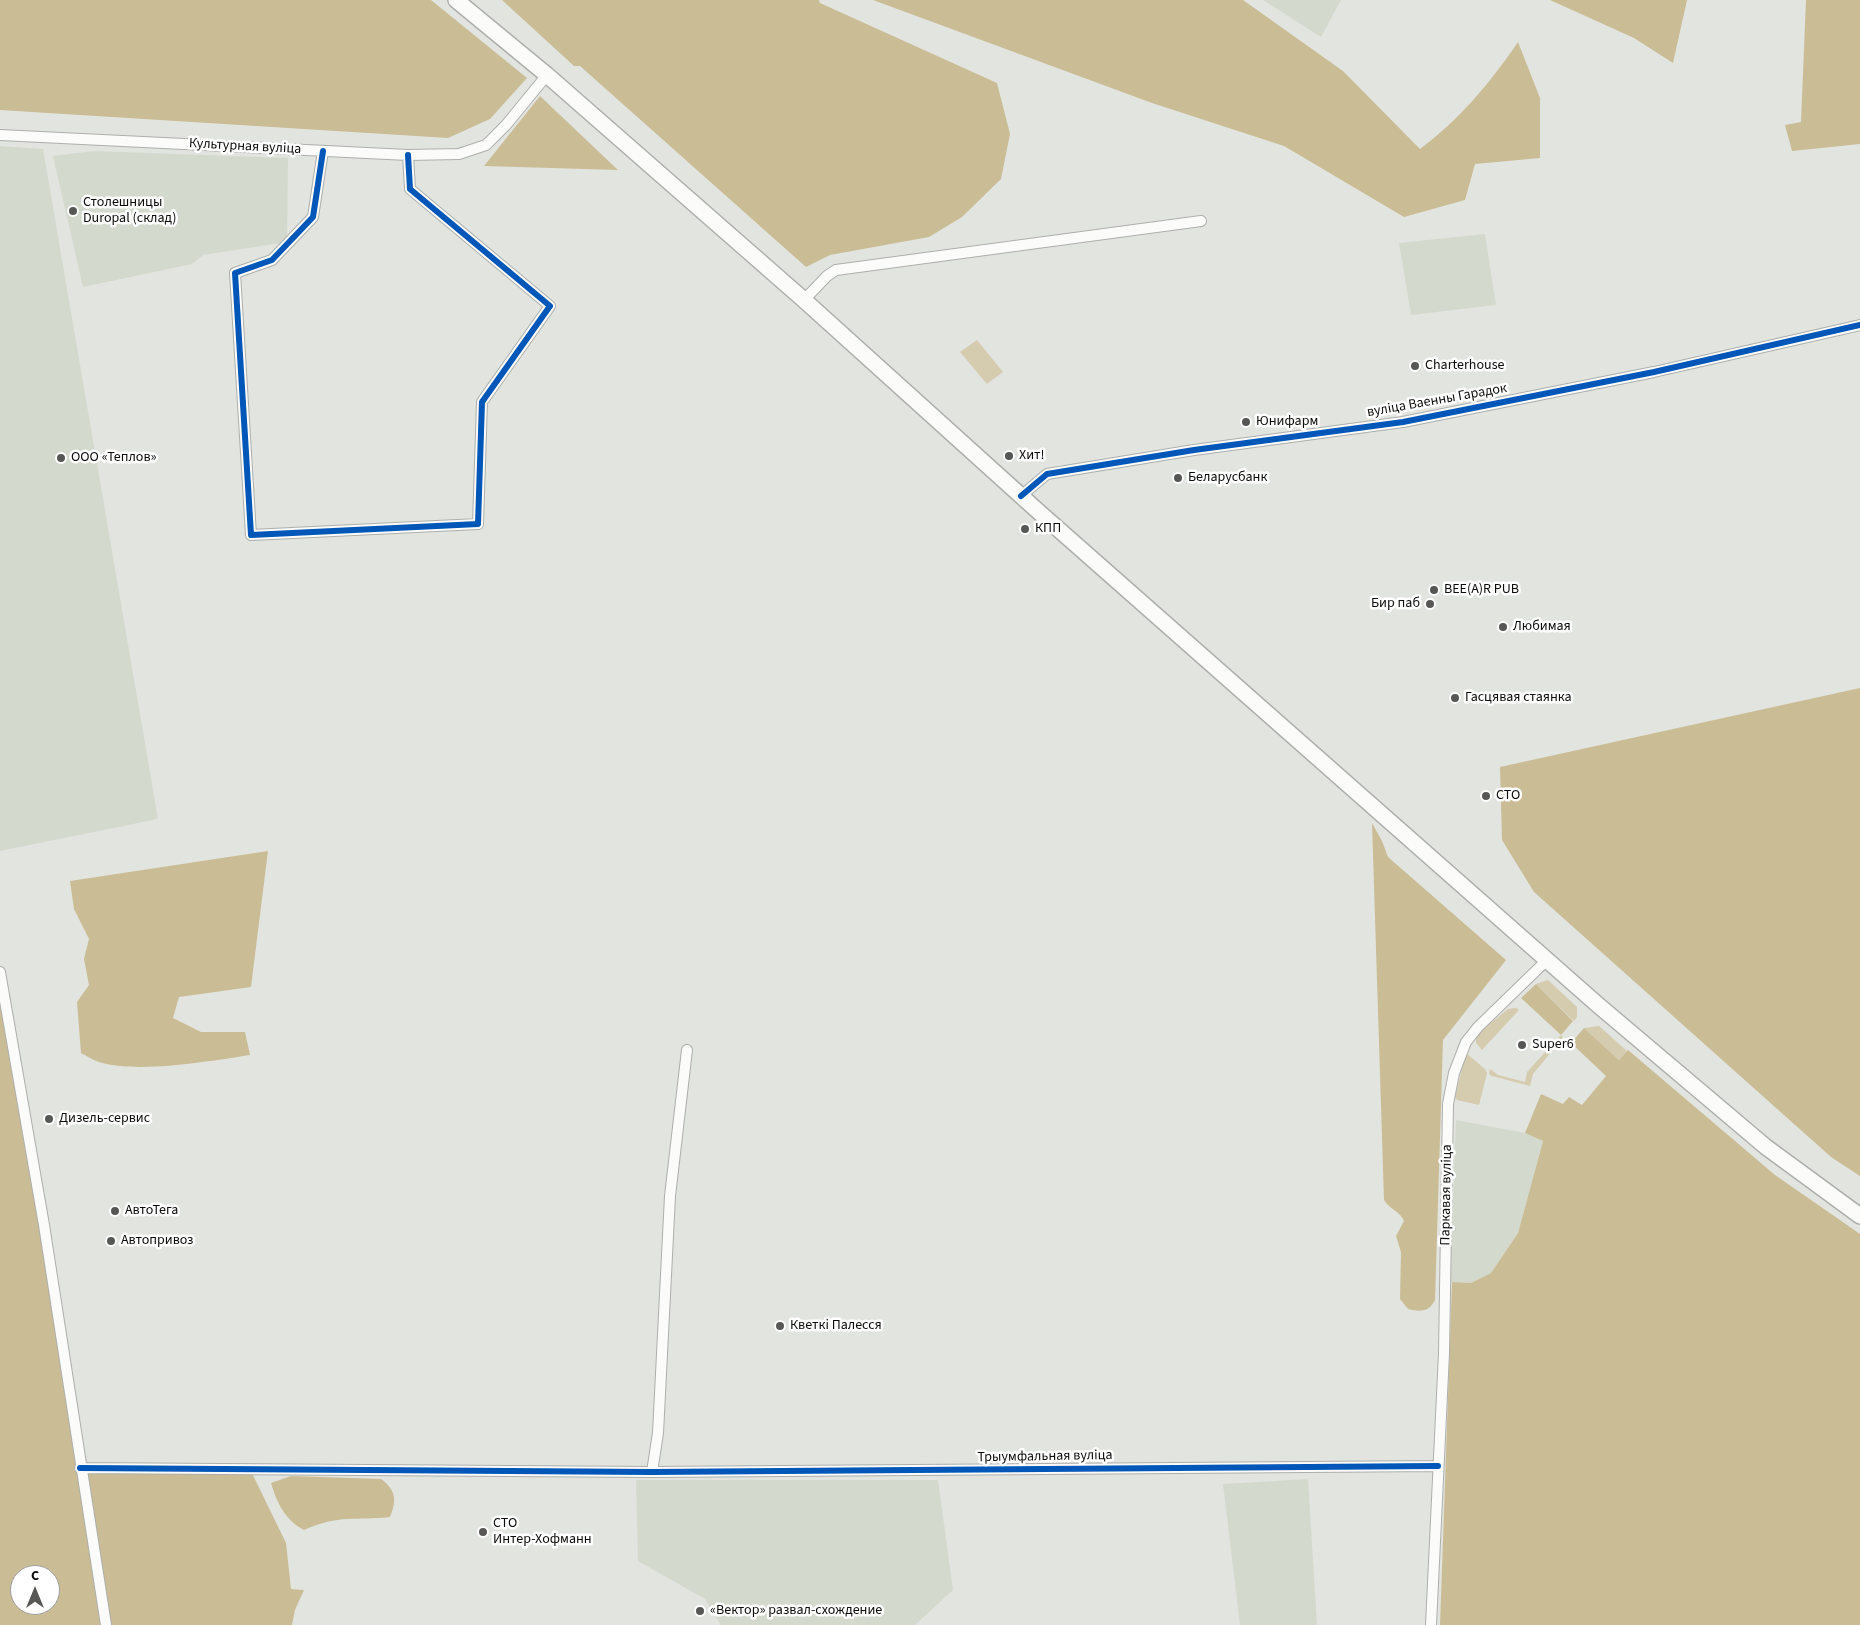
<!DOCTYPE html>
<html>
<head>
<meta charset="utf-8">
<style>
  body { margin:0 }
  #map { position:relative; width:1860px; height:1625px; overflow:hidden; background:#e2e4df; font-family:"Source Sans 3",sans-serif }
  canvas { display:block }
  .north { position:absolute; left:10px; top:1565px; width:50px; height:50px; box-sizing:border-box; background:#fff; border:1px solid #9e9e9d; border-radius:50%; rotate:0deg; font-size:14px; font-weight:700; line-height:20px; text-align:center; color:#0c0d0b }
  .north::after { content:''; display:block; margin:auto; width:18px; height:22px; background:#575855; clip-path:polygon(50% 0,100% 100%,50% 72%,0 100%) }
</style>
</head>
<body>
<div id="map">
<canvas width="1860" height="1625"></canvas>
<div class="north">С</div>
</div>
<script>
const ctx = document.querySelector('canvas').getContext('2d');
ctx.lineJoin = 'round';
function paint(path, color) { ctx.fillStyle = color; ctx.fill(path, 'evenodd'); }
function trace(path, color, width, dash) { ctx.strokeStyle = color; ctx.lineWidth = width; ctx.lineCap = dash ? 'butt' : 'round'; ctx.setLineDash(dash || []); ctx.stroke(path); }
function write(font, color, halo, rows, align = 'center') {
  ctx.font = font + ' "Source Sans 3",sans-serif'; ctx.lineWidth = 5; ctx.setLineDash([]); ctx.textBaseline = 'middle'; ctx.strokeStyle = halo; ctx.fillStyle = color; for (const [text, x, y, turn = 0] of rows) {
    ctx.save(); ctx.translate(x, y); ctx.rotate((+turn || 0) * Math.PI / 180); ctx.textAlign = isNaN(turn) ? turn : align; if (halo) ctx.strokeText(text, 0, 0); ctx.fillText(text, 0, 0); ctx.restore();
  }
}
const built = new Path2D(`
  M1263,0H1341L1321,37Z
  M0,146L43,149L158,819L0,851Z
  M94,151L288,158L287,242L203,255L192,264L83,287L53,156Z
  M1485,234L1496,305L1411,315L1399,243Z
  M1456,1120L1525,1133L1543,1141L1518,1233L1491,1273L1471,1283L1450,1282Z
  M1308,1479L1317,1625H1240L1223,1484Z
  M636,1480H938L953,1590L915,1625H721L705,1599L638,1561Z`);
const green = new Path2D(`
  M977,340L1003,372L987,384L960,352Z
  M1548,980L1577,1007V1017L1574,1021L1536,984Z
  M1516,1008L1519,1010L1482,1050L1476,1043V1035L1508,1009Z
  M1599,1026L1627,1051L1619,1060L1584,1028Z
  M1561,1035L1563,1038L1533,1074L1530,1086L1492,1076L1489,1074L1490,1069L1498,1075L1525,1082L1527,1072Z
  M1466,1053L1485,1069L1487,1073L1479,1105L1457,1100L1455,1097Z`);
const forest = new Path2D(`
  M0,0H431L527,78L490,119L448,138L0,110Z
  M502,0H819L820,3L997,83L1010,134L1001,179L962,217L929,237L830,255L806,267L580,66H574Z
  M873,0H1243L1343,71L1420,149C1460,119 1490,83 1518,42L1540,98V158L1475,164L1465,200L1404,217L1284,146L1152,103Z
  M1550,0H1687L1673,63L1634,38Z
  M1806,0H1860V144L1792,151L1785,125L1801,122Z
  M540,96L618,170L484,166Z
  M1860,688V1176L1831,1157L1534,892L1502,840L1500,767Z
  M1372,823L1382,841L1388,857L1506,960L1443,1040L1435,1300C1429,1312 1421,1312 1408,1309L1400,1299L1401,1252L1396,1236L1404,1221C1401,1212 1389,1209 1384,1200Z
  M268,851L251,987L179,997L173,1018L201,1032H245L250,1055C211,1061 136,1074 99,1062C93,1060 87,1056 81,1053L77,1002L89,985L84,959L89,939L74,909L70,881Z
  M0,972L80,1468L250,1469L286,1543L291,1589L304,1590L295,1610L292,1625H0ZM20,1575H50V1605H20Z
  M1536,984L1573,1021L1561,1035L1521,998Z
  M1584,1028L1619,1060L1628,1050L1775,1175L1860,1234V1625H1440L1452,1282L1471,1283L1491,1273L1518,1233L1543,1141L1525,1133L1541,1094L1563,1104L1569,1097L1582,1105L1606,1076L1571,1043Z
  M291,1476L381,1479C396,1490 397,1500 390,1517C355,1521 340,1514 304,1530C285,1520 277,1503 271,1483Z`);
const minor = new Path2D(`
  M0,135L408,155L459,154L486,145L506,125L547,75
  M323,151L313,217L272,260L235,273L251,535L478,524L482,402L550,306L410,189L408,155
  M804,300L827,276L836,270L1201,221
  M1021,496L1047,474L1194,450L1403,422L1654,372L1860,325
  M0,972L44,1225L106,1625
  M80,1468L652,1472L1438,1466
  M652,1472L658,1433L670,1196L687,1050
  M1431,1625L1444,1353L1448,1104L1454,1073L1466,1042L1478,1027L1547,960`);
const secondary = new Path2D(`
  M456,0L547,75L804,300L1040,513L1598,1005L1766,1147L1860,1216`);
const cycleway = new Path2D(`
  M323,151L313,217L272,260L235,273L251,535L478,524L482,402L550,306L410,189L408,155
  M1021,496L1047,474L1194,450L1403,422L1654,372L1860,325
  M80,1468L652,1472L1438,1466`);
const markers = [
  [73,211,5,"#575855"],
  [1415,366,5,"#575855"],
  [1246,422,5,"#575855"],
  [1009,456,5,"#575855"],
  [61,458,5,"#575855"],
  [1178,478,5,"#575855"],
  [1025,529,5,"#575855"],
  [1434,590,5,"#575855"],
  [1430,604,5,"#575855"],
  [1503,627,5,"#575855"],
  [1455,698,5,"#575855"],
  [1486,796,5,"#575855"],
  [1522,1045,5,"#575855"],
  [49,1119,5,"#575855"],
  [115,1211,5,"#575855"],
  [111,1241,5,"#575855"],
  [780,1326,5,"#575855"],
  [483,1532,5,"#575855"],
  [700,1611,5,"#575855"]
];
const streetNames = [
  ["Культурная вуліца",245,147,3],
  ["вуліца Ваенны Гарадок",1437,401,-10],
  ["Паркавая вуліца",1447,1195,-89],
  ["Трыумфальная вуліца",1045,1457,-1]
];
const poiNames = [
  ["Столешницы",83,203],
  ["Duropal (склад)",83,219],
  ["Charterhouse",1425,366],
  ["Юнифарм",1256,422],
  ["Хит!",1019,456],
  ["ООО «Теплов»",71,458],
  ["Беларусбанк",1188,478],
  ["КПП",1035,529],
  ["BEE(A)R PUB",1444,590],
  ["Бир паб",1420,604,"right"],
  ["Любимая",1513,627],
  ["Гасцявая стаянка",1465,698],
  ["СТО",1496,796],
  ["Super6",1532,1045],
  ["Дизель-сервис",59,1119],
  ["АвтоТега",125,1211],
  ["Автопривоз",121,1241],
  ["Кветкі Палесся",790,1326],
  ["СТО",493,1524],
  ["Интер-Хофманн",493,1540],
  ["«Вектор» развал-схождение",710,1611]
];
paint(built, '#d4d9ce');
paint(green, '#d5cbaf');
paint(forest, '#cabd96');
trace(minor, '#aeafac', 12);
trace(secondary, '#aeafac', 18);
trace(minor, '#fbfbfa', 10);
trace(secondary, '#fbfbfa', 15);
trace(cycleway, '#0057b8', 6);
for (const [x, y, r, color] of markers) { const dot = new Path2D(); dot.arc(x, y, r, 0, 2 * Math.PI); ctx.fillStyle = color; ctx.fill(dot); trace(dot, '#fff', 2); }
write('14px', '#0c0d0b', '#fff', streetNames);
write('14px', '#0c0d0b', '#fff', poiNames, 'left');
</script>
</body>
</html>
